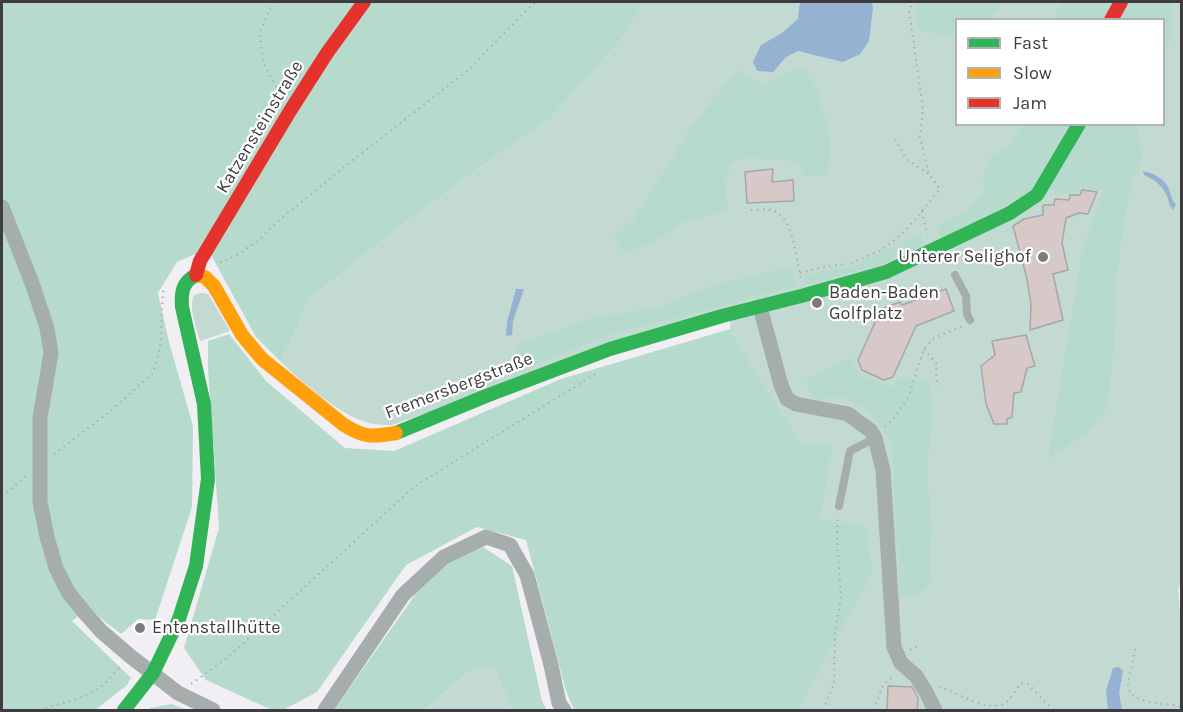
<!DOCTYPE html>
<html>
<head>
<meta charset="utf-8">
<style>
  body { margin:0 }
  #map { position:relative; width:1183px; height:712px; overflow:hidden; background:#f1eef4; font-family:Karla,sans-serif }
  canvas { display:block }
  .frame { position:absolute; inset:0; border:3px solid #3e3c40; pointer-events:none }
  .legend { position:absolute; left:955px; top:18px; width:210px; height:108px; box-sizing:border-box; background:#fff; border:2px solid #b2b1b3; margin:0; padding:8px 10px; list-style:none; font-size:18px; color:#3e3c40 }
  .legend li { display:flex; align-items:center; gap:12px; height:30px }
  .legend b { width:30px; border:2px solid #b2b1b3 }
</style>
</head>
<body>
<div id="map">
<canvas width="1183" height="712"></canvas>
<div class="frame"></div>
<ul class="legend">
<li><b style="height:8px;background:#30b455"></b>Fast</li>
<li><b style="height:8px;background:#ff9f0a"></b>Slow</li>
<li><b style="height:8px;background:#e5322d"></b>Jam</li>
</ul>
</div>
<script>
const ctx = document.querySelector('canvas').getContext('2d');
ctx.lineJoin = 'round';
function paint(path, color) { ctx.fillStyle = color; ctx.fill(path, 'evenodd'); }
function trace(path, color, width, dash) { ctx.strokeStyle = color; ctx.lineWidth = width; ctx.lineCap = dash ? 'butt' : 'round'; ctx.setLineDash(dash || []); ctx.stroke(path); }
function write(font, color, halo, rows, align = 'center') {
  ctx.font = font + ' Karla,sans-serif'; ctx.lineWidth = 4.5; ctx.setLineDash([]); ctx.textBaseline = 'middle'; ctx.strokeStyle = halo; ctx.fillStyle = color; for (const [text, x, y, turn = 0] of rows) {
    ctx.save(); ctx.translate(x, y); ctx.rotate((+turn || 0) * Math.PI / 180); ctx.textAlign = isNaN(turn) ? turn : align; if (halo) ctx.strokeText(text, 0, 0); ctx.fillText(text, 0, 0); ctx.restore();
  }
}
const green = new Path2D(`
  M645,2H1181L1182,580L1178,589L1182,637L1181,710H798L872,571L820,519L801,445L730,329L731,307L392,425C386,425 380,425 374,424C345,420 302,382 281,362L310,299L390,234L485,164L550,119L622,39ZM956,20H1164V124H956Z
  M201,293L208,294L230,331L200,341C197,328 188,308 194,295Z
  M494,668L510,705L515,710H424L471,670Z`);
const forest = new Path2D(`
  M2,2H645L622,39L550,119L485,164L390,234L310,299L281,362L256,337L211,255H193L177,262L158,293L169,342L193,426L192,507L155,620L138,619L121,634L88,608L72,621L131,678L127,685L95,710H2Z
  M919,2H1004L988,19L956,20V38L919,30L915,11Z
  M1062,2H1121L1111,19L1053,20Z
  M1130,2H1170L1173,29L1164,59V20H1120Z
  M802,68L817,87L830,136L829,175L804,176L797,162L745,157L731,163L725,183L728,210L680,223L654,243L624,252L613,237L633,221L692,126L738,69L763,85L775,77Z
  M1022,125H1079L1037,195L943,244L936,226L969,210L985,193L983,177L990,158L1013,142Z
  M1086,125H1136L1143,155L1138,174L1134,176L1126,207L1116,281L1114,343L1108,406L1087,432L1048,459L1082,255L1091,224L1103,189L1057,195L1048,188Z
  M922,232L925,247L875,266L808,284L804,275L850,267L893,247Z
  M790,267L796,286L602,337L514,374L516,345L596,317L657,308L711,286Z
  M730,329L801,444L833,446L820,519L864,526L873,571L798,710H574L566,691L526,540L477,527L406,565L317,692L283,710H272L206,680L184,648L219,528L208,368V341L229,334L266,381L345,448L394,451L561,379Z
  M850,358L861,375L892,388L900,377L929,381L932,406L931,431L927,467L931,526L929,585L919,595L900,597L891,439L868,411L844,397L815,399L805,380Z
  M483,547L512,566L542,701L547,710H515L510,705L494,668L471,670L424,710H334L417,592L452,559Z
  M172,704L186,710H147L150,708Z`);
const water = new Path2D(`
  M801,2H872L873,8L869,41L860,54L843,62L798,51L786,57L773,72L757,71L753,62L761,45L782,33L798,19L799,7Z
  M1143,171C1153,173 1163,178 1168,187C1171,194 1171,199 1176,205L1173,210C1169,205 1169,202 1167,196C1161,184 1155,180 1144,175Z
  M516,289H524L513,321L512,335L506,336L507,322Z
  M1119,667L1123,671L1119,693L1122,710H1108L1106,691L1113,668Z`);
const building = new Path2D(`
  M773,169L772,182L793,180L794,201L747,203L745,172Z
  M1082,190L1097,192L1088,214L1079,213L1066,218L1062,243L1068,270L1053,274L1063,320L1030,330L1031,304L1027,279L1013,226L1024,219L1043,215V206L1044,205H1054L1055,199L1069,200L1070,195H1080Z
  M946,289L954,311L916,326L893,377L884,380L862,370L858,360L881,309L900,302L902,305Z
  M1026,335L1035,366L1027,368L1021,392L1014,393L1012,417L1007,419V424H994L986,404L981,366L995,355L992,341Z
  M888,686L912,687L918,698L917,711H887Z`);
const path = new Path2D(`
  M273,2L259,34L265,67L281,95
  M895,139L906,159L929,174
  M751,210C759,210 768,208 775,211C794,221 796,259 801,278
  M922,211L927,235
  M220,262H222L235,256L258,241L277,222L348,164L467,71L535,2
  M851,263C860,259 872,255 881,250C906,234 921,212 940,189L929,174L920,137L923,109L909,10L913,2
  M800,273L819,268L845,264
  M924,349L936,363L937,387
  M885,427L895,417L909,396L924,349L934,338L963,326
  M54,454L108,413L153,373L160,348L163,292L165,289
  M2,497L26,476
  M1135,649L1128,685L1130,693C1143,705 1165,702 1182,707
  M910,650L918,646
  M191,684L227,658L415,486L597,373
  M939,687C958,692 984,712 1004,704C1012,699 1015,689 1022,683H1027L1053,710
  M40,710C59,703 82,700 99,688C107,683 113,674 120,667
  M823,710L834,684L835,630L841,598L837,538L838,515
  M874,710L883,685L894,676`);
const lane = new Path2D(`
  M955,275L966,296L967,314L970,320
  M839,506L850,451L875,438`);
const street = new Path2D(`
  M2,207L32,283L47,328L51,353L40,418V502L47,537L56,568L68,592L84,612L101,631L130,656L178,693L213,710
  M760,307L781,385L787,399L796,404L848,414L871,431L875,438L883,470L894,647L901,663L916,676L926,692L935,710
  M325,710L403,595L444,557L486,537L510,545L527,575L551,665L559,703L564,710`);
const fast = new Path2D(`
  M396,433L486,396L610,349L722,316L805,295L886,272L1010,213L1037,195L1079,124
  M124,710L153,673L179,619L196,566L208,479L204,404L182,307C181,293 182,282 196,275`);
const slow = new Path2D(`
  M196,275L205,277L214,286L242,335L262,359L344,425C365,438 372,437 396,433`);
const jam = new Path2D(`
  M1111,20L1121,2
  M196,275L200,261L290,111L327,53L364,2`);
const markers = [
  [1043,257,6,"#7d7a7f"],
  [817,303,6,"#7d7a7f"],
  [140,628,6,"#7d7a7f"]
];
const streetNames = [
  ["Katzensteinstraße",260,127,-59],
  ["Fremersbergstraße",459,386,-21]
];
const poiNames = [
  ["Unterer Selighof",1031,257,"right"],
  ["Baden-Baden",829,293],
  ["Golfplatz",829,314],
  ["Entenstallhütte",152,628]
];
paint(green, '#c2dad1');
paint(forest, '#b6dbcd');
paint(water, '#95b2d3');
paint(building, '#d7c9c8');
trace(building, '#a9a5a8', 1.5);
trace(path, '#aaadae', 2, [1.5, 4.5]);
trace(lane, '#a6adad', 8);
trace(street, '#a6adad', 15);
trace(fast, '#30b455', 14);
trace(slow, '#ff9f0a', 14);
trace(jam, '#e5322d', 14);
for (const [x, y, r, color] of markers) { const dot = new Path2D(); dot.arc(x, y, r, 0, 2 * Math.PI); ctx.fillStyle = color; ctx.fill(dot); trace(dot, '#fff', 2); }
write('18px', '#3e3c40', '#fff', streetNames);
write('18px', '#3e3c40', '#fff', poiNames, 'left');
</script>
</body>
</html>
